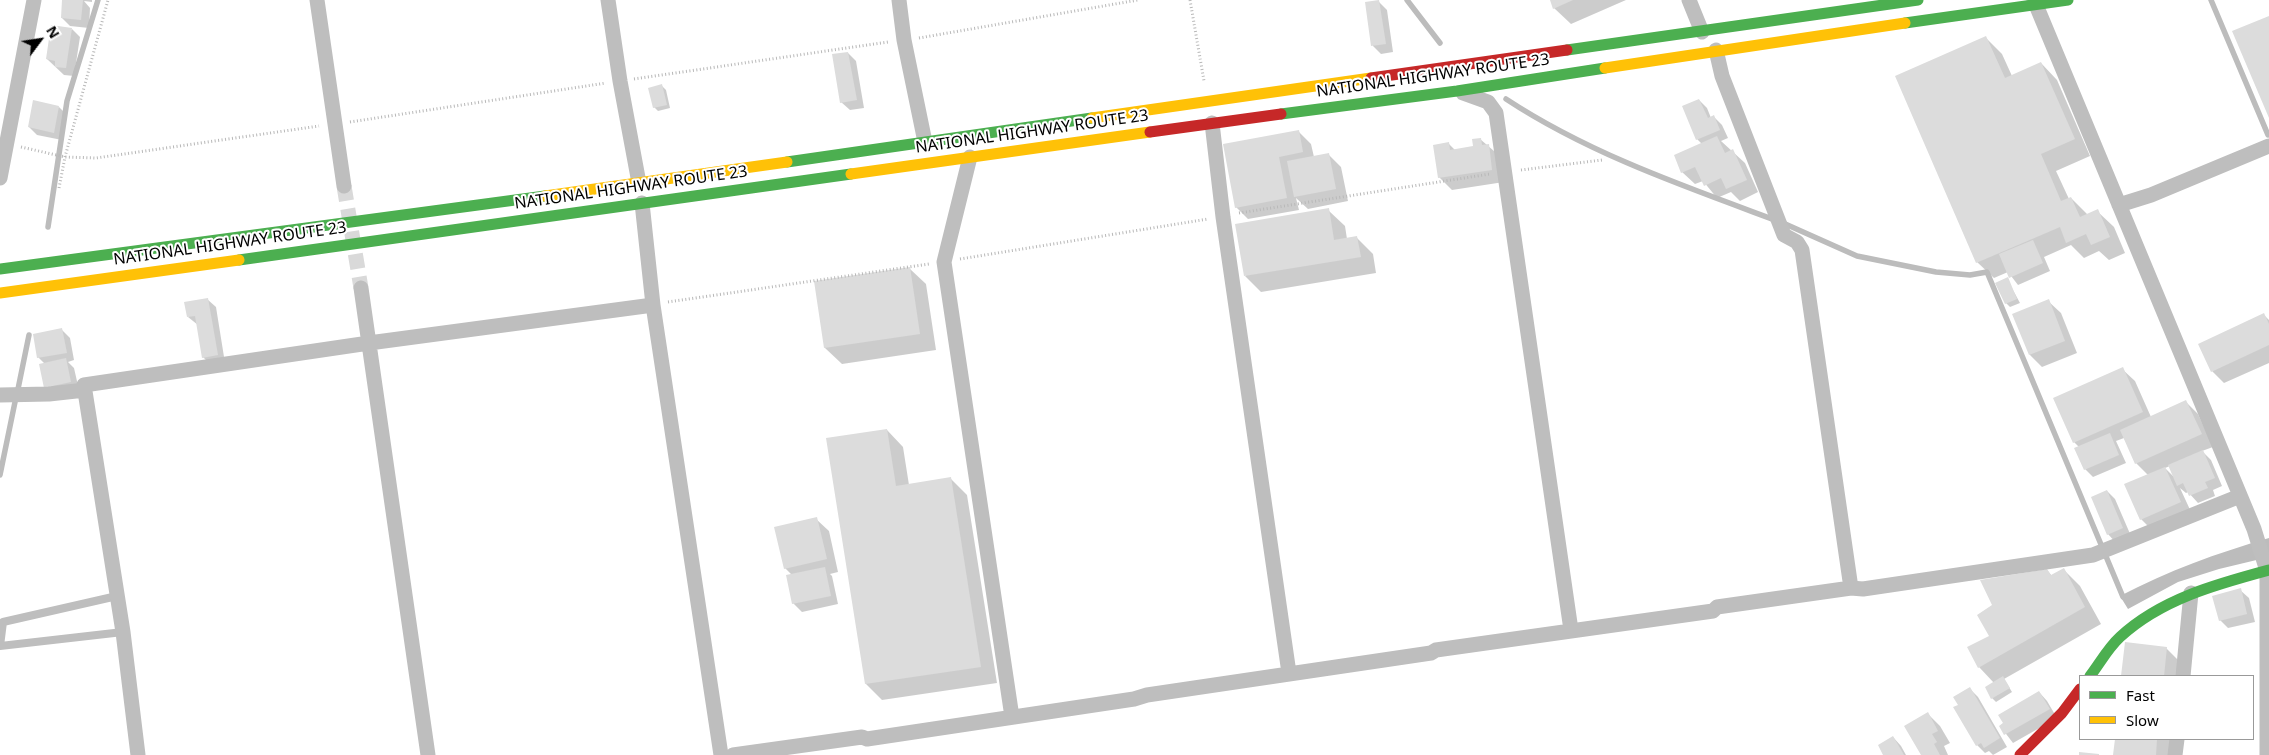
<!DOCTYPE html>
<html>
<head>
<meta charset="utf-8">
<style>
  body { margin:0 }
  #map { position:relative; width:2269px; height:755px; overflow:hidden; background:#fff; font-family:"Noto Sans",sans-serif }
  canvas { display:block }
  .legend { position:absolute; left:2079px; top:675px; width:175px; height:65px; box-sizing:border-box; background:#fff; border:1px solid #999; margin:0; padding:6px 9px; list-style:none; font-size:15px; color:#000 }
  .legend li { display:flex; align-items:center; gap:10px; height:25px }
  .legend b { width:25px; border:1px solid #999 }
  .north { position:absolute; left:15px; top:15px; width:50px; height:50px; -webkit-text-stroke:4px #fff; paint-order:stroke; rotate:59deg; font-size:14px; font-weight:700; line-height:20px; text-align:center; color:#000 }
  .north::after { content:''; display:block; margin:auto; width:18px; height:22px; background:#000; clip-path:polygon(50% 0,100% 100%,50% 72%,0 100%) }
</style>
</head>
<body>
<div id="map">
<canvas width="2269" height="755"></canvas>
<ul class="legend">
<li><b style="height:6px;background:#4caf50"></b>Fast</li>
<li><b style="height:6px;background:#ffc107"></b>Slow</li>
</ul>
<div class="north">N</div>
</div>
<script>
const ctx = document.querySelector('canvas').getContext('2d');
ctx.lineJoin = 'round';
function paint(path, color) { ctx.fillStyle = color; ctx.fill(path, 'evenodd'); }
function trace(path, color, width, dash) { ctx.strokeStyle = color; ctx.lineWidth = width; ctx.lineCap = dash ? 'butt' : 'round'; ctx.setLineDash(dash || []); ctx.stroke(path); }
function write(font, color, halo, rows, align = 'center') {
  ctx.font = font + ' "Noto Sans",sans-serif'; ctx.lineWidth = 4; ctx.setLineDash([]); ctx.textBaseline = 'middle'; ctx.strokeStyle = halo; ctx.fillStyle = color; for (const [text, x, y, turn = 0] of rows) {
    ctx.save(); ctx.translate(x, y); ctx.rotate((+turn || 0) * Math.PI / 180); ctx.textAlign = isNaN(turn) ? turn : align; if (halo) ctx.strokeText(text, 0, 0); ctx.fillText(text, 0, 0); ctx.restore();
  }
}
const water = new Path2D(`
  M2269,538V557L2219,569L2178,582L2128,609L2120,596C2168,571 2217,553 2269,538Z`);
const shadow = new Path2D(`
  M64,0H92V2L84,1L90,8L89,28L70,26L62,18Z
  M1551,0H1626L1571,24L1554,8Z
  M1379,2L1387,10L1393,52L1381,54L1373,46L1366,3Z
  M72,29L80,37L74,76L64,75L47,59Z
  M1986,38L2002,54L2012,76L2041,63L2057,80L2090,156L2056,171L2069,199L2071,198L2088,215L2097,211L2114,227L2125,253L2109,260L2099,251L2084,258L2071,245L2044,257L2050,271L2018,285L2008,272L1994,278L1977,262Z
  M848,53L856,61L864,108L850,110L841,102Z
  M662,86L666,90L670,108L658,111L654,107Z
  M1699,100L1707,108L1711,118L1714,117L1722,125L1728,138L1721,141L1745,163L1758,192L1740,201L1731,192L1717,198L1703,181L1695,184L1682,172L1702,144L1697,139Z
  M59,107L67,115L62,140L37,135L29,127Z
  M1299,132L1311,144L1314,157L1328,154L1341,167L1348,201L1308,209L1296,198L1299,210L1248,219L1236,207Z
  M1480,139L1501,157L1504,182L1452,190L1439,177L1449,144L1455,150L1474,148Z
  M1328,210L1345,226L1347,239L1357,238L1373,254L1376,273L1261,292L1245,276Z
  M909,268L926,284L936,350L842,364L825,348L816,282Z
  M2007,279L2020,303L2010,307L2006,303Z
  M207,299L216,307L225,363L212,366L203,357L198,325L188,317Z
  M2048,301L2061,313L2077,353L2042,367L2030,355L2014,315Z
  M2264,315L2269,320V363L2224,383L2212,371Z
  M62,330L70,338L74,360L68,362L74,368L79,390L54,396L45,364L38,357Z
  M2122,369L2135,381L2151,417L2186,402L2198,414L2213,447L2202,451L2211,460L2222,486L2213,490L2215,496L2198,503L2188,492L2186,493L2180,488L2192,514L2153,531L2141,519L2148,475L2136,463L2124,438L2116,441L2126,463L2093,477L2085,469L2079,447L2074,442ZM2170,466L2175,478L2165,468Z
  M887,430L903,447L909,485L951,479L967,495L997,683L882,700L866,684Z
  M2107,491L2115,499L2131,536L2116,543L2108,534Z
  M816,519L829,531L838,572L830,574L832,576L838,604L802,612L793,603L792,575L785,568Z
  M2047,570L2052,576L2064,570L2080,586L2101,624L2004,679L2012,692L1996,702L1992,698L1994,683L1979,667L1969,648L1991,636Z
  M2240,590L2249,598L2255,622L2228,628L2220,620Z
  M2126,644L2166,648L2182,664L2181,676H2122Z
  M1970,689L1978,697L2007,747L1993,755L1989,751L1985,753L1977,745L1959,705Z
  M2039,692L2047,701L2057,718L2013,743L2000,726Z
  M1928,714L1940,726L1950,743L1944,746L1948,755H1922Z
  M1893,737L1901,746L1906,755H1885Z
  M2116,739H2175L2173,755H2114Z`);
const stream = new Path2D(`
  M1407,0L1440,43
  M2211,0L2268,135
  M1506,99C1588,153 1683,186 1775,220
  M1783,223L1857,256L1936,272L1970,275L1987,272L2123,597
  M48,227L67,101L98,0
  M18,389L29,335
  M0,475L15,402`);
const building = new Path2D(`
  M62,0H83L81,20L61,18Z
  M1379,0L1386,44L1371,46L1365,2Z
  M1550,0H1573L1553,9Z
  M2269,16V118L2232,31Z
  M51,25L72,28L66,68L55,67V61L46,59Z
  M1986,36L2005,78L2041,62L2075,139L2041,154L2061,201L2071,197L2080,217L2098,209L2110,237L2091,245L2086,234L2066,243L2060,227L1976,263L1895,76Z
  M848,52L857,100L840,103L832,54Z
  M662,84L667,105L653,108L648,88Z
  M1699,99L1708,118L1714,115L1720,130L1696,140L1682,106Z
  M33,100L59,106L54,133L28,127Z
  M1299,130L1303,152L1279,157L1287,198L1235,208L1223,144Z
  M1717,136L1725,153L1733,149L1747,180L1726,189L1721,178L1704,186L1695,167L1681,173L1674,155Z
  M1481,138L1482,145L1489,144L1492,170L1438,178L1433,145L1449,142L1450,150L1473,146L1472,139Z
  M1329,153L1336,189L1294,197L1287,161Z
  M1329,208L1334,240L1357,236L1361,257L1244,276L1235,224Z
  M2033,240L2043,263L2009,278L1999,254Z
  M910,267L920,334L824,348L814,281Z
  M2008,277L2017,299L2005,304L1995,283Z
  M208,298L218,355L202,358L195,316L187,317L184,302Z
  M2049,299L2065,341L2029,355L2012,314Z
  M2264,313L2269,324V345L2211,372L2198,344Z
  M62,328L67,353L37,358L33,334Z
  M66,358L71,382L44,388L39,364Z
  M2123,367L2143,412L2073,443L2053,398Z
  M2186,400L2202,434L2135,464L2120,430Z
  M887,429L896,486L951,477L981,667L865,684L826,438Z
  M2110,433L2119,455L2084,470L2074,448Z
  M2203,450L2215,478L2205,482L2208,488L2189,496L2183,483L2177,486L2168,465Z
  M2165,467L2181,502L2140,520L2124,484Z
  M2107,490L2123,528L2107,535L2091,497Z
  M817,517L827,559L784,569L774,527Z
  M825,567L831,596L792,604L786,575Z
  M2064,568L2085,607L1978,668L1967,647L1989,636L1977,615L1992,605L1980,580L2047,569L2051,575Z
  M2241,588L2247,614L2219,621L2212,596Z
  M2125,642L2167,647L2164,676H2121Z
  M2003,676L2010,688L1991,699L1985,687Z
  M1970,687L2000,738L1984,748L1981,743L1976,746L1953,707L1958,705L1953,697Z
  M2039,691L2050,709L2004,735L1999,726L2003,723L1998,715Z
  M1928,712L1938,731L1932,734L1937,742L1934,744L1940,755H1921L1904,726Z
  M1893,736L1904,755H1883L1878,745Z
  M2115,739H2157L2156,755H2113Z
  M2079,752L2099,754V755H2079Z`);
const streetTunnel = new Path2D(`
  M344,186L361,288`);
const path = new Path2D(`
  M1190,0L1204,81
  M919,38L1138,0
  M634,79L888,42
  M350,122L606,83
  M21,147L65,157L96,158L319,126
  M1521,170L1602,160
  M59,188L65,157L108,0
  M1239,213L1490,174
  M960,259L1208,219
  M668,302L929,264`);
const lane = new Path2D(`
  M117,596L3,622L0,646L123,632`);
const street = new Path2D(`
  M317,0L344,186
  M608,0L620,81L639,183
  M899,0L904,40L925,142
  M1689,0L1702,32
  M2034,0L2254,529L2267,571V755
  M1716,50L1722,76L1784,235L1797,242L1802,250L1851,588
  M1463,93L1488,102L1496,113L1571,630
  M1212,123L1223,217L1289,673
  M970,157L944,262L1012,717
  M0,178L34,0
  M642,203L653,305L721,755
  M2119,205L2151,195L2269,146
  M361,288L428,755
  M0,395L49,394L85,390
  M2183,676L2191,593
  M138,755L123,632L84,385L369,343L653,305
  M733,755L862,737L867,739L1134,699L1147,695L1431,653L1436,650L1713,611L1717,607L1851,588L1863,589L2093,555L2240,496
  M2175,755L2177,739`);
const fast = new Path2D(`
  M1905,23L2068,0
  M1567,50L1918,0
  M1281,114L1457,91L1605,68
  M787,162L1092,118
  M239,260L851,174
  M0,269L545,196
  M2090,676C2100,663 2108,648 2120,637C2161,599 2217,584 2269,570`);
const slow = new Path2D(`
  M1605,68L1905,23
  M1092,118L1371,78
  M851,174L1150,132
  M545,196L787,162
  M0,293L239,260`);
const jam = new Path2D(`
  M1371,78L1567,50
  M1150,132L1281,114
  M2020,755L2062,713L2080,689`);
const streetNames = [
  ["NATIONAL HIGHWAY ROUTE 23",1433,76,-8],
  ["NATIONAL HIGHWAY ROUTE 23",1032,132,-8],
  ["NATIONAL HIGHWAY ROUTE 23",631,188,-8],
  ["NATIONAL HIGHWAY ROUTE 23",230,244,-8]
];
paint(water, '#bcbcbc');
paint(shadow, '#0003');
trace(stream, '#bcbcbc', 5.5);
paint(building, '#dcdcdc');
trace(streetTunnel, '#d9d9d9', 15, [15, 8]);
trace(path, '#b8b8b8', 3, [1, 2.5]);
trace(lane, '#bebebe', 8);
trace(street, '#bebebe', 15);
trace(fast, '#4caf50', 11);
trace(slow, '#ffc107', 11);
trace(jam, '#c62828', 11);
write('16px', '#000', '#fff', streetNames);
</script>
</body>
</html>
